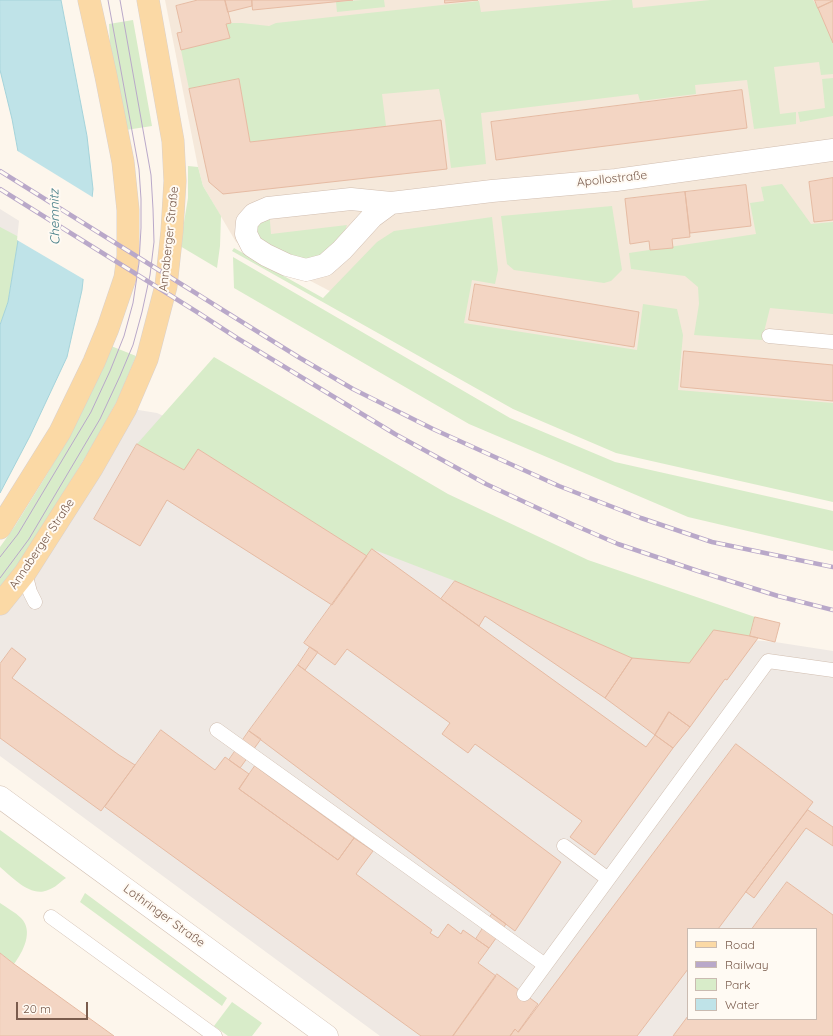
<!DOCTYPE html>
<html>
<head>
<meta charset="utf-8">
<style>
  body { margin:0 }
  #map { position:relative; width:833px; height:1036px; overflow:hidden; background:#fdf6ec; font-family:Quicksand,sans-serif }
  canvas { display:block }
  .legend { position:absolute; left:687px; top:928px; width:130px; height:92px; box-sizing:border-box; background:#fffaf3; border:1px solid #cabbb1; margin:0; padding:5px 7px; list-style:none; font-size:12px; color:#7a5c4d }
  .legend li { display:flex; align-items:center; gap:8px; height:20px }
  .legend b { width:20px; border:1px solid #cabbb1 }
  .scale { position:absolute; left:16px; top:1002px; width:72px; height:18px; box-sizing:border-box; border:2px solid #7a5c4d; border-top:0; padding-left:5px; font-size:12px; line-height:14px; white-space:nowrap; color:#7a5c4d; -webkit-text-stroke:3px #fffaf3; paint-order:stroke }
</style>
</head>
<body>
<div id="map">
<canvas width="833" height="1036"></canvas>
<ul class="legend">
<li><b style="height:5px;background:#fbd9a5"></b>Road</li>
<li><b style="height:5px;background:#b9a8c9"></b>Railway</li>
<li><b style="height:11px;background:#d8ecc9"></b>Park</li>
<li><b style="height:11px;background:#bfe3e8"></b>Water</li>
</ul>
<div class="scale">20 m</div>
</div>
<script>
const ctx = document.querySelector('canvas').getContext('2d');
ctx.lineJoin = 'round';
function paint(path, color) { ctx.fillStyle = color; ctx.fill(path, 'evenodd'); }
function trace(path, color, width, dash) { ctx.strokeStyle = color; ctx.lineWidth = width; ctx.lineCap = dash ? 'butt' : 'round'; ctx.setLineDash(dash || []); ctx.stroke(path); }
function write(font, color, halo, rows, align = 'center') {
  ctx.font = font + ' Quicksand,sans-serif'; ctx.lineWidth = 4; ctx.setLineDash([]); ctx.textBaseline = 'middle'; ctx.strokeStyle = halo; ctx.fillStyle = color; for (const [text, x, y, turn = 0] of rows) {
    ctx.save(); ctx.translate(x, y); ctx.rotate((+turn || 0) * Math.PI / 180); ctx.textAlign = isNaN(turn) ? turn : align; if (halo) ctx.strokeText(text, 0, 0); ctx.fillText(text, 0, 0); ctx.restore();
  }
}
const residential = new Path2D(`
  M165,0H833V489L458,358L236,242L203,186L198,167Z`);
const industrial = new Path2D(`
  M0,209L21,222L0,325Z
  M126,408L157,413L623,629L775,642L833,651V1036H380L0,756V604ZM688,929H816V1019H688Z`);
const green = new Path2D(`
  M362,0H384L385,7L337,12L336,2Z
  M613,0H632L633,8L710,0H813L818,8L833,43V74L821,75L819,62L774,67L780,114L796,112V124L754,129L747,80L695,85L696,94L640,101L638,94L481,113L486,164L451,168L445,120L439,89L382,94L386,126L250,142L239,79L189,89L181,50L229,38L226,24L231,23H242L269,26L276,23L479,1L481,12Z
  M133,20L152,126L126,130L110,43L109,24Z
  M833,78V116L800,122L798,112L825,108L822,79Z
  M188,166L198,167L203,186L221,216L220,246L217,268L180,246L188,198Z
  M782,184L811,224L833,222V314L770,308L762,340L694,335L699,304L698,287L685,276L631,269L629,253L756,234L750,203L764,201L761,187Z
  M612,206L622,270L611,281L604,283L514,270L507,264L501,216Z
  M269,208L271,234L347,225L339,248L307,264L255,240V222Z
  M492,217L498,270L495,284L472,280L464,323L637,350L643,304L677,309L683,335L678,390L833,403V502L616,453L513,409L232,251L234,248L323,298L377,242L394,231Z
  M0,227L19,237L8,302L0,325Z
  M233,257L510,418L615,462L833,511V551L688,517L469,424L234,288Z
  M111,346L136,356L118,399L92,446L25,556L0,588V547L15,526L46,476L69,436Z
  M214,357L448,494L588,560L755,617L750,636L689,663L632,658L455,581L372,549L367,556L198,449L184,470L137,444Z
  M0,830L66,878C60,882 55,888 48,890C31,898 12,877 0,867Z
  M85,893L227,998L222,1006L80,902Z
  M0,903C7,908 15,912 21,918C34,931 23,952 14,964L0,953Z
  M232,1002L262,1023L252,1036H228L214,1026Z`);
const water = new Path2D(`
  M0,0H61L87,136L93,189L82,290L67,357L30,436L0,493V325L8,302L21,222L19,157L12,119L0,70Z`);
const pier = new Path2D(`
  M16,150L94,198L85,280L17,240L19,221V193Z`);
const building = new Path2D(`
  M198,0H225L231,23L226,24L230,38L181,50L177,33L182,32L176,6Z
  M225,0H252V6L228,12Z
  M252,0H353L253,10Z
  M445,0H478L445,3Z
  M815,0H833V1L818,8Z
  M833,1V43L818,8Z
  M239,79L250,142L441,120L447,169L223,194L209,182L189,89Z
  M742,90L747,128L496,160L491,122Z
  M833,178V220L814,222L809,182Z
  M746,185L751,226L690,233L685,192Z
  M685,192L690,237L672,239L673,248L650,250L649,241L630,244L625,199Z
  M475,284L639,312L634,347L469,320Z
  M684,351L833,365V401L681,387Z
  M137,444L184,470L198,449L367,556L332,605L167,500L140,546L94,519Z
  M372,549L646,747L655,735L673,748L595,855L570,837L582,821L475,744L468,753L442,734L450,723L347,649L335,665L304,643Z
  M455,581L632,658L605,698L485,616L479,626L441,599Z
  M755,617L780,623L775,642L750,636Z
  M714,630L750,636L758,638L727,680L725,679L690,727L669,712L655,735L605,698L632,658L689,663Z
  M310,647L318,652L305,670L298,665Z
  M12,648L26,659L12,678L119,755L135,765L101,811L0,738V664Z
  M298,665L561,862L515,931L249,731Z
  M669,712L690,727L673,748L655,735Z
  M161,730L215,770L225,757L249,774L239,789L338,860L354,838L373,851L356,874L432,930L430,933L438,938L448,924L461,934L463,930L489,948L478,963L496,976L453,1036H421L105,807Z
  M249,731L261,739L240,768L229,760Z
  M736,744L813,802L718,929H688V969L637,1036H510L515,1029L518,1032Z
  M255,766L354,838L338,860L239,789Z
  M808,810L833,827V846L806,828L754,898L746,892Z
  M787,882L833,915V1036H673L688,1016V1019H816V929H752Z
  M492,914L506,924L489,948L476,939Z
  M0,953L14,964L114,1036H0Z
  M497,974L538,1004L518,1032L515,1029L510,1036H453Z`);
const lane = new Path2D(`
  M769,336L833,342
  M25,573L30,592L35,602
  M217,730L545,965
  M564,846L608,879
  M51,917L215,1036
  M524,994L768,661L833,670`);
const street = new Path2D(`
  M391,203L372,217L342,250L325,265L306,270L287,265L266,255L252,246L246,234L247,222L254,214L268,208L351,199L391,203L492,191L616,180L833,150
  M0,797L327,1036`);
const primary = new Path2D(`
  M0,528L60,432L94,362L108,328L125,278L128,256V210L123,162L106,76L89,0
  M0,604L25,573L92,468L126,408L147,359L166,286L172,231L175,181L173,141L148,0`);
const tram = new Path2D(`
  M0,557L18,534L91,412L110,371L124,336L133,303L139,263L141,228V199L139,169L108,0
  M0,578L29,539L100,419L120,376L133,345L142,312L150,275L154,242L153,209L151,175L120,0`);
const rail = new Path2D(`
  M0,171L226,312L300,358L353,389L433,429L559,486L641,518L712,542L789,558L833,567
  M0,189L197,312L237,338L395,434L486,484L574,525L618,544L698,571L778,596L833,610`);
const streetNames = [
  ["Apollostraße",612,179,-6],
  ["Annaberger Straße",169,239,-84],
  ["Annaberger Straße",42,544,-56],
  ["Lothringer Straße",164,916,36]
];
const waterNames = [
  ["Chemnitz",55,217,-91]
];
paint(residential, '#f5e8da');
paint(industrial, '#efe9e4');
paint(green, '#d8ecc9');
paint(water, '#bfe3e8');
trace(water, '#a5d3da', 1);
paint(pier, '#fdf6ec');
paint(building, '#f3d5c3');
trace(building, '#e6bba3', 1);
trace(lane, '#d1beb0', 15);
trace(street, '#d1beb0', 23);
trace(primary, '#dad1cd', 23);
trace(lane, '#fff', 14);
trace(street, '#fff', 22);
trace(primary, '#fbd9a5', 22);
trace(tram, '#b9a8c9', 1);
trace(rail, '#b9a8c9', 4.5);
trace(rail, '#fffaf3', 3, [9]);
write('12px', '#7a5c4d', '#fffaf3', streetNames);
write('italic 13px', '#437c86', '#fffaf3', waterNames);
</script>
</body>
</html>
